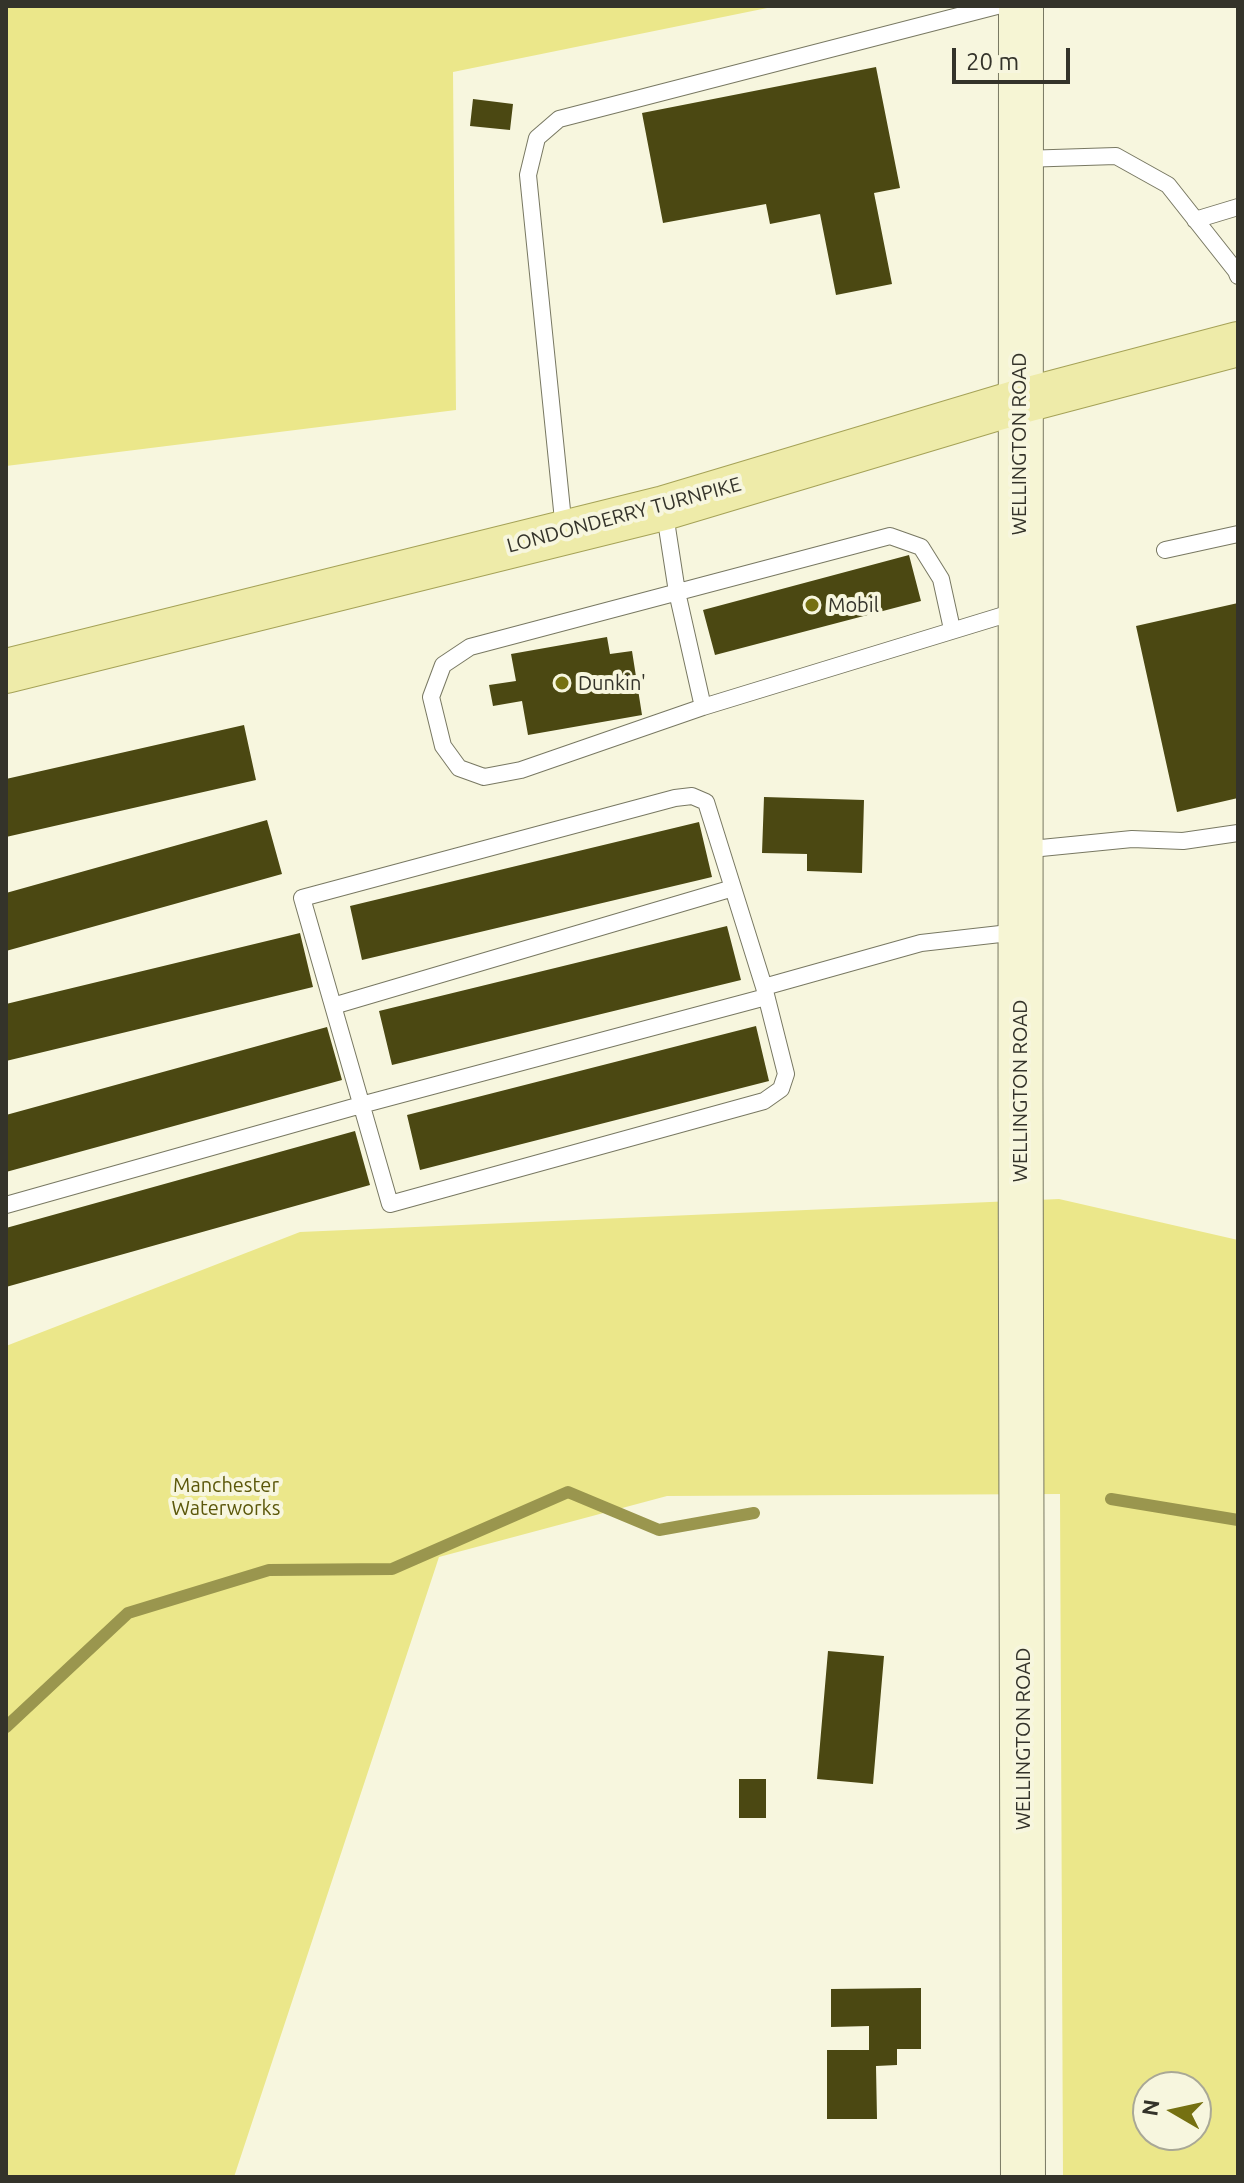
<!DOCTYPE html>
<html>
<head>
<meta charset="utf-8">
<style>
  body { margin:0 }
  #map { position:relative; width:1244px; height:2183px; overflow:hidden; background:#f7f6de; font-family:Ubuntu,sans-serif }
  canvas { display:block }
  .frame { position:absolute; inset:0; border:8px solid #34332a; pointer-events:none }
  .north { position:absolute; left:1132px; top:2071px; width:80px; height:80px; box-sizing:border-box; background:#f7f6de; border:2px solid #a9a896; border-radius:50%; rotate:279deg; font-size:22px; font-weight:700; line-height:32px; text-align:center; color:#34332a }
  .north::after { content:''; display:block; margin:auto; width:28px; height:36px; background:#757011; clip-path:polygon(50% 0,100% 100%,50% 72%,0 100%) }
  .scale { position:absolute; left:952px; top:48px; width:118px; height:36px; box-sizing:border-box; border:4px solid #34332a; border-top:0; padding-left:10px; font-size:24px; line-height:28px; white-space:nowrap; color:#34332a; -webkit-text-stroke:6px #f7f6de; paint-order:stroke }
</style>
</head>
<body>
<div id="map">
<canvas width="1244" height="2183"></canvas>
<div class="frame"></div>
<div class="north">N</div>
<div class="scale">20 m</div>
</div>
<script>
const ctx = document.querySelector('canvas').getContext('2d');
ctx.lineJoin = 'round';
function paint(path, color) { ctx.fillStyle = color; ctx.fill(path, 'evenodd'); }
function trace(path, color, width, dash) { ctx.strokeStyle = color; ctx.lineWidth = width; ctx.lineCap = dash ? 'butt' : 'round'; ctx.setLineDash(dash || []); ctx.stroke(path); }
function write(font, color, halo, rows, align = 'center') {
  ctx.font = font + ' Ubuntu,sans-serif'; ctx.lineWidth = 8; ctx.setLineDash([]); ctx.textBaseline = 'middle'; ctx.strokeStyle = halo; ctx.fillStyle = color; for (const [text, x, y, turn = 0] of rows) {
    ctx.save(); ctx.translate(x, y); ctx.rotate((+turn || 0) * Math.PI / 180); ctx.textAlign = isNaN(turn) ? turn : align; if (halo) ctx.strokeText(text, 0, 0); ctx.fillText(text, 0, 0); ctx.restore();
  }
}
const green = new Path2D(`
  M6,6H777L453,72L456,410L6,466Z
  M1059,1199L1238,1240V2177H1063L1060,1494L667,1496L439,1557L234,2177H6V1346L300,1232ZM1148,2087H1196V2135H1148Z`);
const stream = new Path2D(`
  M1111,1499L1238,1520
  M6,1727L128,1613L269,1570L392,1569L568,1492L659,1530L754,1513`);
const building = new Path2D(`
  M876,67L900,188L874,193L892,284L836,295L820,214L770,224L766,204L663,223L642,113Z
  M473,99L513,104L510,130L470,126Z
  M909,555L921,601L715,655L703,610Z
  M1238,603V798L1177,812L1136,626Z
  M607,637L610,654L632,651L642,715L528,735L522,701L493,706L489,685L516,681L511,654Z
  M244,725L256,780L6,837V779Z
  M764,797L864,800L862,873L807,871V854L762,853Z
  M267,820L282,874L6,951V893Z
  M699,822L712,877L362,960L350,906Z
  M727,926L741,980L392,1065L379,1011Z
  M300,933L313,987L6,1061V1004Z
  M756,1026L769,1081L420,1170L407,1115Z
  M327,1027L342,1080L6,1172V1115Z
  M355,1131L370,1185L6,1287V1228Z
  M828,1651L884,1656L873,1784L817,1779Z
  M739,1779H766V1818H739Z
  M921,1988V2049H897V2065L876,2066L877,2119H827V2050H869V2026L831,2027V1989Z`);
const lane = new Path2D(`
  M1022,159L1116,156L1168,185L1236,271L1238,276
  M1195,220L1238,207
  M664,508L677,592L703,707
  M564,530L528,175L537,138L559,119L997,6
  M1165,550L1238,534
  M952,629L941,579L921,547L890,536L470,647L443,665L431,697L443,746L459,768L484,777L521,770L703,707L1017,611
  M1021,850L1132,839L1183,841L1238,833
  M764,987L706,802L692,796L675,798L302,898L390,1204L764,1101L781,1089L786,1074L764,987L921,943L1018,932
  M333,1006L733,888
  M6,1205L361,1105L766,997`);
const secondary = new Path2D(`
  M1021,6C1016,730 1024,1453 1023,2177`);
const primary = new Path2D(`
  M6,671L664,508L1018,402L1238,344`);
const markers = [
  [812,605,8,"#757011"],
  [562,683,8,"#757011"]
];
const streetNames = [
  ["WELLINGTON ROAD",1019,444,-90],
  ["LONDONDERRY TURNPIKE",624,515,-15],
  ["WELLINGTON ROAD",1020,1091,-90],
  ["WELLINGTON ROAD",1023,1739,-90]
];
const poiNames = [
  ["Mobil",828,605],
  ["Dunkin'",578,683]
];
const parkNames = [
  ["Manchester",226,1485],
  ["Waterworks",226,1508]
];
paint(green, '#ebe78a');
trace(stream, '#9a964e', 12);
paint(building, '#4b4812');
trace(lane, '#787862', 18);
trace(secondary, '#787862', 46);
trace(primary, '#a5a257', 46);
trace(lane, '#fff', 16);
trace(secondary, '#f6f5d4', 44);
trace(primary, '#eeeba9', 44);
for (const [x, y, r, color] of markers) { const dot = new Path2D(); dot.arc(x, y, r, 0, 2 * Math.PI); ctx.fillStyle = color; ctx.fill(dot); trace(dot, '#f7f6de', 3); }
write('20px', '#34332a', '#f7f6de', streetNames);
write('20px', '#34332a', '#f7f6de', poiNames, 'left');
write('20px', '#5b570a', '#f7f6de', parkNames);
</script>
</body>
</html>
